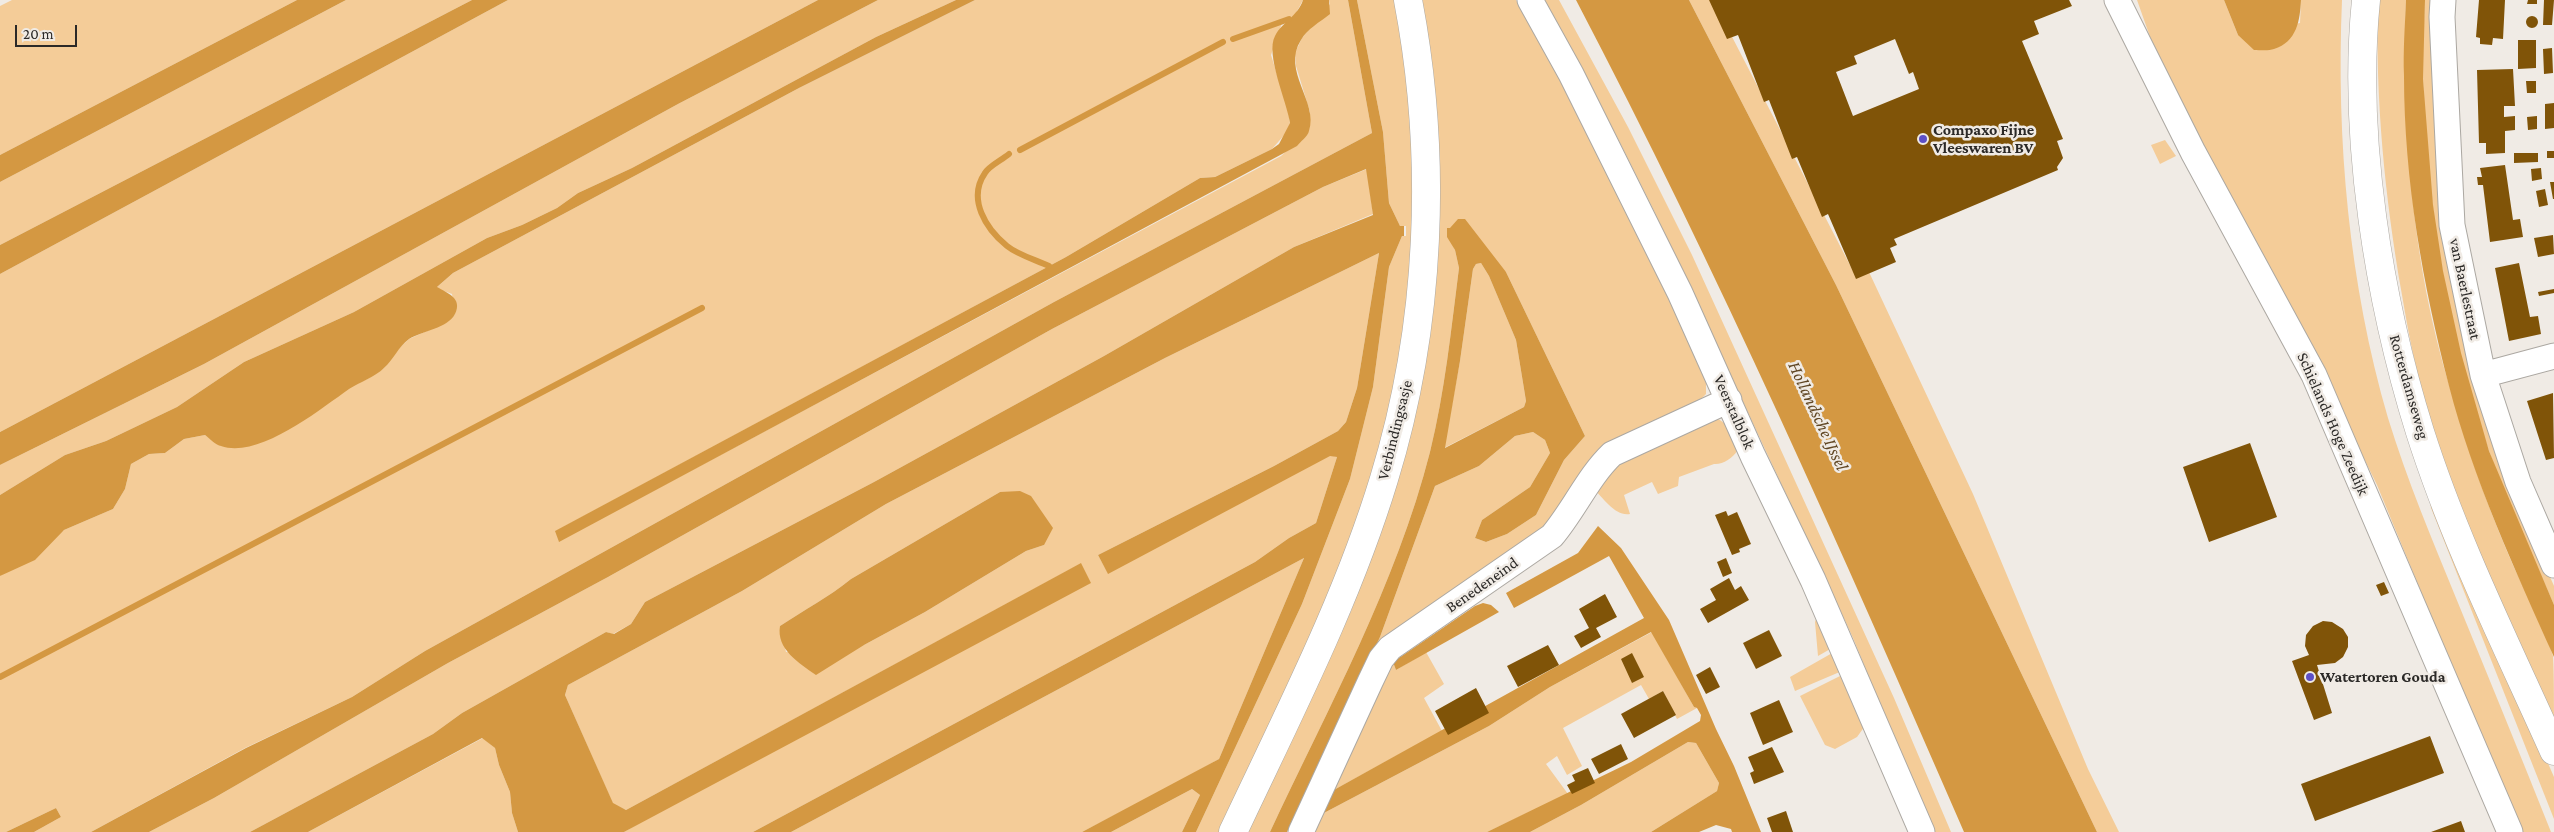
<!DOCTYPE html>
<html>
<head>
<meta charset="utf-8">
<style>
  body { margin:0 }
  #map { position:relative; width:2554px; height:832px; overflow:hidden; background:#f0ebe5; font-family:"Crimson Pro",serif }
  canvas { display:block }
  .scale { position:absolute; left:15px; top:25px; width:62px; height:22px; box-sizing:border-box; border:2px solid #2b2927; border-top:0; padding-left:6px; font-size:15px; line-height:18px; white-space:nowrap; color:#2b2927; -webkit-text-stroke:4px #f0ebe5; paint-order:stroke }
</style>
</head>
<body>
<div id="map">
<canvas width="2554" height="832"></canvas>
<div class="scale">20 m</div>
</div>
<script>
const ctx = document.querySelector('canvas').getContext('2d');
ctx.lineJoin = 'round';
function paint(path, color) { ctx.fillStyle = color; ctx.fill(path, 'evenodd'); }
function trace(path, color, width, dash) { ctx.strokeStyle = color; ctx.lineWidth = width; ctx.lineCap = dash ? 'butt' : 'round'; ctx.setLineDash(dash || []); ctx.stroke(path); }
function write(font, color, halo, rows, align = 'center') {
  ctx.font = font + ' "Crimson Pro",serif'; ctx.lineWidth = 5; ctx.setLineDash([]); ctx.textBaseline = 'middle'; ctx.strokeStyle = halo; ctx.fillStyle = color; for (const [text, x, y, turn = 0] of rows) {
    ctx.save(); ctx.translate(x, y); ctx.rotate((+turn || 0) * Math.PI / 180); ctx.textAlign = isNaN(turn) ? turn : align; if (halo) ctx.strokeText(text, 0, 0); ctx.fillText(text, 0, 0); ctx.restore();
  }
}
const green = new Path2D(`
  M12,0H297L0,155V6Z
  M346,0H472L0,245V182Z
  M508,0H818L0,432V274Z
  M878,0H956L876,37L632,168L578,193L557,208L522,225L487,238L354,312L244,362L177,407L106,441L65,455L0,495V465L204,364L678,104Z
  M975,0H1303L1295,15L1282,23L1271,55L1288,110L1290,124L1286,133L1272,149L1215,177L1200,178L1066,257L556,531L559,541L1281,156L1309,131L1310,112L1296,66L1295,53L1302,38L1330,4L1329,0H1348L1372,133L1054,302L425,651L352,697L245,748L91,832H34L61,817L56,808L6,832H0V576L64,530L113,509L125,489L131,464L149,454L165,453L184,439L205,435L221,446L367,379L384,368L396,351L409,339L447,322L455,314L452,294L436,288L453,273L799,88Z
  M1357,0H1396C1402,48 1410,95 1412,143C1418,264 1401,390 1362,504C1324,617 1269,724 1219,832H1196L1302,604L1350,479L1373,387L1389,267L1402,236H1406V226H1400L1389,203L1383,132Z
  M1421,0H1516L1628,204L1706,380V394L1696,404L1609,447L1559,517L1363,670L1380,637L1435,486L1479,466L1515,436L1533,432L1545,440L1550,453L1530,487L1482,520L1475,538L1486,542L1507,534L1536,515L1564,460L1585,436L1506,272L1449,237L1455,250L1459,268C1451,330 1445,391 1430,452C1396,585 1328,708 1270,832H1247L1351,611L1375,546L1407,444Z
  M1540,0H1559L1628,127L1692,255L1894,698L1951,832H1932L1853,638L1654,211L1617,137Z
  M1689,0H1713L1853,271L1869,272L1973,494L2088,769L2119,832H2097L1836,285Z
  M2137,0H2224L2238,35L2300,23L2301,0H2342C2336,140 2349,284 2388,418C2407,480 2432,539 2456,598C2488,676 2520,754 2551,832H2520L2377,485L2333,396L2166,82Z
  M2378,0H2406C2402,130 2412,263 2450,388C2466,445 2486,502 2509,556C2523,589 2543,622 2553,656C2554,671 2554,710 2554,727C2513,632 2468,538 2436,439C2420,392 2410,343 2402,295C2385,198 2375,99 2378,0Z
  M2425,0H2437L2444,219L2540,554L2554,586V605C2532,554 2507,503 2489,451C2449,336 2426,202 2423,80C2422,53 2424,26 2425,0Z
  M2165,140L2176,156L2160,164L2151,145Z
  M1367,169L1373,214L1294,247L1104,356L874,482L645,602L631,624L613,634L606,632L462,713L433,734L250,832H149L214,798L448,663L608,577L1052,329L1323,187Z
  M1379,253L1357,388L1346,422L1338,431L1274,466L1098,555L1108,573L1330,455L1337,457L1316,523L1289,538L1255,562L753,832H624L1082,563L626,810L613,804L565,695L568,685L742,591L886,504L1165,358ZM1000,492L1044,545L1026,551L925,612L864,645L786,652L780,626C804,610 829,597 851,579Z
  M1481,263L1489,276L1516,340L1526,401L1524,407L1444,448L1460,361L1473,269L1476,264Z
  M1712,417C1729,421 1732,435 1737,451C1733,458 1722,465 1714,464L1679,477L1678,486L1658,494L1652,482L1624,495L1630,514C1616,517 1603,498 1594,489L1606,469Z
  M2429,492L2554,777V819L2431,508Z
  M1304,558L1219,759L1175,784L1082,832H791Z
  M1817,616L1832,648L1818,656L1815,622Z
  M1652,632L1694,707L1697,708L1677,719L1663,691L1649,699L1641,685L1563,728L1582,766L1567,775L1557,756L1546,764L1568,794L1487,832H1313L1322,814L1489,726L1550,687Z
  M1426,652L1444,684L1424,698L1442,731L1332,791L1393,662L1396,670Z
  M1834,652L1842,671L1795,691L1790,677Z
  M1844,674L1865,726L1857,737L1835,749L1825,745L1800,696Z
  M483,738L495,748L499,765L510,792L512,813L518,832H308Z
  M1688,742L1696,743L1719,783L1717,791L1651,832H1530L1581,805Z
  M1192,789L1200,795L1182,832H1111Z`);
const water = new Path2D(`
  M297,0H346L0,182V155Z
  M472,0H508L0,274V245Z
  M818,0H878L678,104L204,364L0,465V432Z
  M956,0H975L799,88L453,273L437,287C447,293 463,298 455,314C448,328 422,331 409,339C398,347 394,359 384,368C375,377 360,382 349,389C319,410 259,459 221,446C216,445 210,439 205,435L184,439L165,453L149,454L131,464L125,489L113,509L64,530L35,560L0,576V495L65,455L106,441L177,407L244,362L354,312L487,238L522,225L557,208L578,193L632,168L876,37Z
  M1303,0H1329L1330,14C1320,22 1307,29 1301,40C1281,71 1319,102 1309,131C1308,136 1300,142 1297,146L559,542L555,531L1066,257L1200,178L1215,177L1272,149L1279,144L1290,123C1287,102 1265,54 1275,36C1282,22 1298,16 1303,0Z
  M1348,0H1357L1383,132L1389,203L1400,226H1404V236H1402L1389,267L1373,387L1350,479L1302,604L1196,832H1182L1200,795L1192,789L1111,832H1082L1219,759L1304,558L791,832H753L1255,562L1289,538L1316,523L1337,457L1330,456L1108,574L1098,555L1274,466L1338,431L1346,422L1357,388L1379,253L1165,358L886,504L742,591L568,685L565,695L613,803L626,810L1081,563L1091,583L624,832H518L512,813L510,792L499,765L495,748L482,738L308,832H250L433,734L462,713L606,632L614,634L631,624L645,602L874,482L1104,356L1294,247L1373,215L1366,169L1323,187L1052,329L608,577L448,663L214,798L149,832H91L246,748L352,697L425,651L1054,302L1372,133Z
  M1576,0H1689L1836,285L2097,832H1964C1842,551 1718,271 1576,0Z
  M2224,0H2301C2300,20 2297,42 2274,49C2269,51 2260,50 2254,50L2238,35Z
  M2406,0H2425L2423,79L2433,205L2443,271L2461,353L2489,451L2554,605V657C2515,570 2473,479 2449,386C2423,285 2404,180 2404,76C2403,51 2405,25 2406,0Z
  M1458,219H1465L1506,272L1585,436L1564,460L1536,515L1507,534L1486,542L1475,538L1482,520L1530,487L1550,453L1545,440L1533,432L1515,436L1479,466L1435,486L1380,637L1287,832H1270C1328,708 1396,585 1430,452C1445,391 1451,330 1459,268L1455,250L1447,237V228H1450ZM1481,263L1489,276L1516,340L1526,401L1524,407L1445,448L1460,361L1473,269L1476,264Z
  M1020,491L1031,496L1053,528L1044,545L1026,551L925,612L864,645L816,675C799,663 776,649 780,626C804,610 829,597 851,579L1000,492Z
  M1598,526L1621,548L1669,620L1716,729L1734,766L1761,832H1732L1731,829L1716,825L1699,832H1651L1717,791L1719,783L1696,743L1688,742L1581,805L1530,832H1487L1631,762L1700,721L1701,715L1697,708L1694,707L1651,632L1550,687L1489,726L1322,814L1332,791L1644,618L1609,556L1514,608L1506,593L1578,553Z
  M1483,603L1491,605L1499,612L1396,670L1393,662L1475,606Z
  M56,808L61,817L34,832H6Z`);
const stream = new Path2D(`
  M1233,39L1289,19
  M1020,150L1223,42
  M1009,154C1002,160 989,166 985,173C967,199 986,229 1007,246C1018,255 1036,260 1049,266
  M0,677L702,308`);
const building = new Path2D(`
  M1709,0H2069L2072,6L2034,21L2039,34L2022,41L2063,139L2057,141L2063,158L2057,167L2058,170L1894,239L1897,245L1890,248L1896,262L1856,279L1828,214L1822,217L1797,157L1792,159L1769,100L1764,102L1738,35L1727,39ZM1895,39L1909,74L1913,72L1919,89L1853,116L1836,72L1857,64L1854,56Z
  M2479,0H2505L2503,39L2493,38L2492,45L2480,44V38L2476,37Z
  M2528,0H2537V4H2527Z
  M2544,0H2554L2552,25H2543Z
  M2526 22a6 6 0 1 1 12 0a6 6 0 1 1-12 0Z
  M2518,40H2536V68L2518,69Z
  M2552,48L2553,73L2544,74L2543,49Z
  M2513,69L2515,106H2504V117L2515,116V130L2505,131V153L2486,154V143H2479L2477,70Z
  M2526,81H2536V93H2527Z
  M2554,103V128L2545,129V104Z
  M2537,116V129L2528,130L2527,117Z
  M2547,151H2554V158H2547Z
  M2514,153H2538V162L2514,163Z
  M2505,165L2513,220L2520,219L2523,237L2490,242L2483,185H2478L2477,177H2482L2480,168Z
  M2541,168L2542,179L2532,181L2531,169Z
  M2550,182H2554V199H2553Z
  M2545,189L2548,205L2539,207L2536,191Z
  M2553,235L2554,254L2538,257L2534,238Z
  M2519,263L2530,317L2538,316L2541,334L2509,341L2495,268Z
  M2554,289V293L2539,296L2538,292Z
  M2553,393L2554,458L2546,460L2527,401Z
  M2250,443L2277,517L2209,542L2183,467Z
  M1726,511L1728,516L1737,512L1751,544L1739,549L1740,552L1732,555L1715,515Z
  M1726,558L1732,573L1723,577L1717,562Z
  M1729,578L1735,590L1741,586L1749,600L1708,623L1700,609L1716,600L1710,589Z
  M2384,582L2389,593L2381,596L2376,585Z
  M1605,594L1617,617L1596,628L1601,637L1581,648L1574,636L1589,628L1579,609Z
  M2323,621L2332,622L2343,629L2348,637V647L2343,657L2335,663L2317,665L2332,713L2314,720L2292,661L2309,655L2305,646L2306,635L2313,626Z
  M1769,630L1782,656L1756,669L1743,643Z
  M1548,645L1559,665L1518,687L1507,666Z
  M1632,653L1644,677L1632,683L1621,659Z
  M1710,667L1720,687L1706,694L1696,675Z
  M1476,688L1489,713L1448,735L1435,711Z
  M1663,691L1676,715L1634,738L1621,714Z
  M1779,700L1793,732L1763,745L1750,713Z
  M2430,736L2444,773L2315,821L2301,784Z
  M1621,744L1628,759L1599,774L1591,759Z
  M1772,747L1784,772L1754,784L1750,773L1754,771L1748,757Z
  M1588,768L1595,783L1572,794L1567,785L1575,781L1572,775Z
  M1786,811L1793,832H1772L1767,818Z
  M2461,821L2465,832H2431Z`);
const minor = new Path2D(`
  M1530,0L1571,74L1680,293L1753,456L1813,580L1922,832
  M2117,0L2193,152L2314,375L2510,832
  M2443,0L2442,17L2452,225L2483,375L2518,482L2554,565
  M2483,375L2554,356
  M1301,832L1370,682L1381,659L1390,648L1552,536C1574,510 1588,477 1612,454L1729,400`);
const major = new Path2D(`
  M2366,0C2352,137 2379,301 2420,432C2455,542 2507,646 2554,751
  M1233,832C1287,717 1347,601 1384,479C1431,326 1438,157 1408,0`);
const markers = [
  [1923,139,5,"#5d4fc7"],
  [2310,677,5,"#5d4fc7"]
];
const poiNames = [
  ["Compaxo Fijne",1933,130],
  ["Vleeswaren BV",1933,148],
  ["Watertoren Gouda",2320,677]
];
const streetNames = [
  ["van Baerlestraat",2465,289,78],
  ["Rotterdamseweg",2409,387,74],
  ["Veerstalblok",1734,412,66],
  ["Schielands Hoge Zeedijk",2333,424,66],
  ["Verbindingsasje",1395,430,-76],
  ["Benedeneind",1482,585,-35]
];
const waterNames = [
  ["Hollandsche IJssel",1818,416,65]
];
paint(green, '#f4cc98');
paint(water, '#d49842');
trace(stream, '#d49842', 6);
paint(building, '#805408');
trace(minor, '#aca8a2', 27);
trace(major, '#aca8a2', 29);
trace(minor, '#fff', 25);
trace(major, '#fff', 28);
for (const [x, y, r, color] of markers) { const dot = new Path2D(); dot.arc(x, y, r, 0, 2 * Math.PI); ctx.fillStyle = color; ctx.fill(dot); trace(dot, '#f0ebe5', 2); }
write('bold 16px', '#2b2927', '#f0ebe5', poiNames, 'left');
write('16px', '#2b2927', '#f0ebe5', streetNames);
write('italic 18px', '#614724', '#f0ebe5', waterNames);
</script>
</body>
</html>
